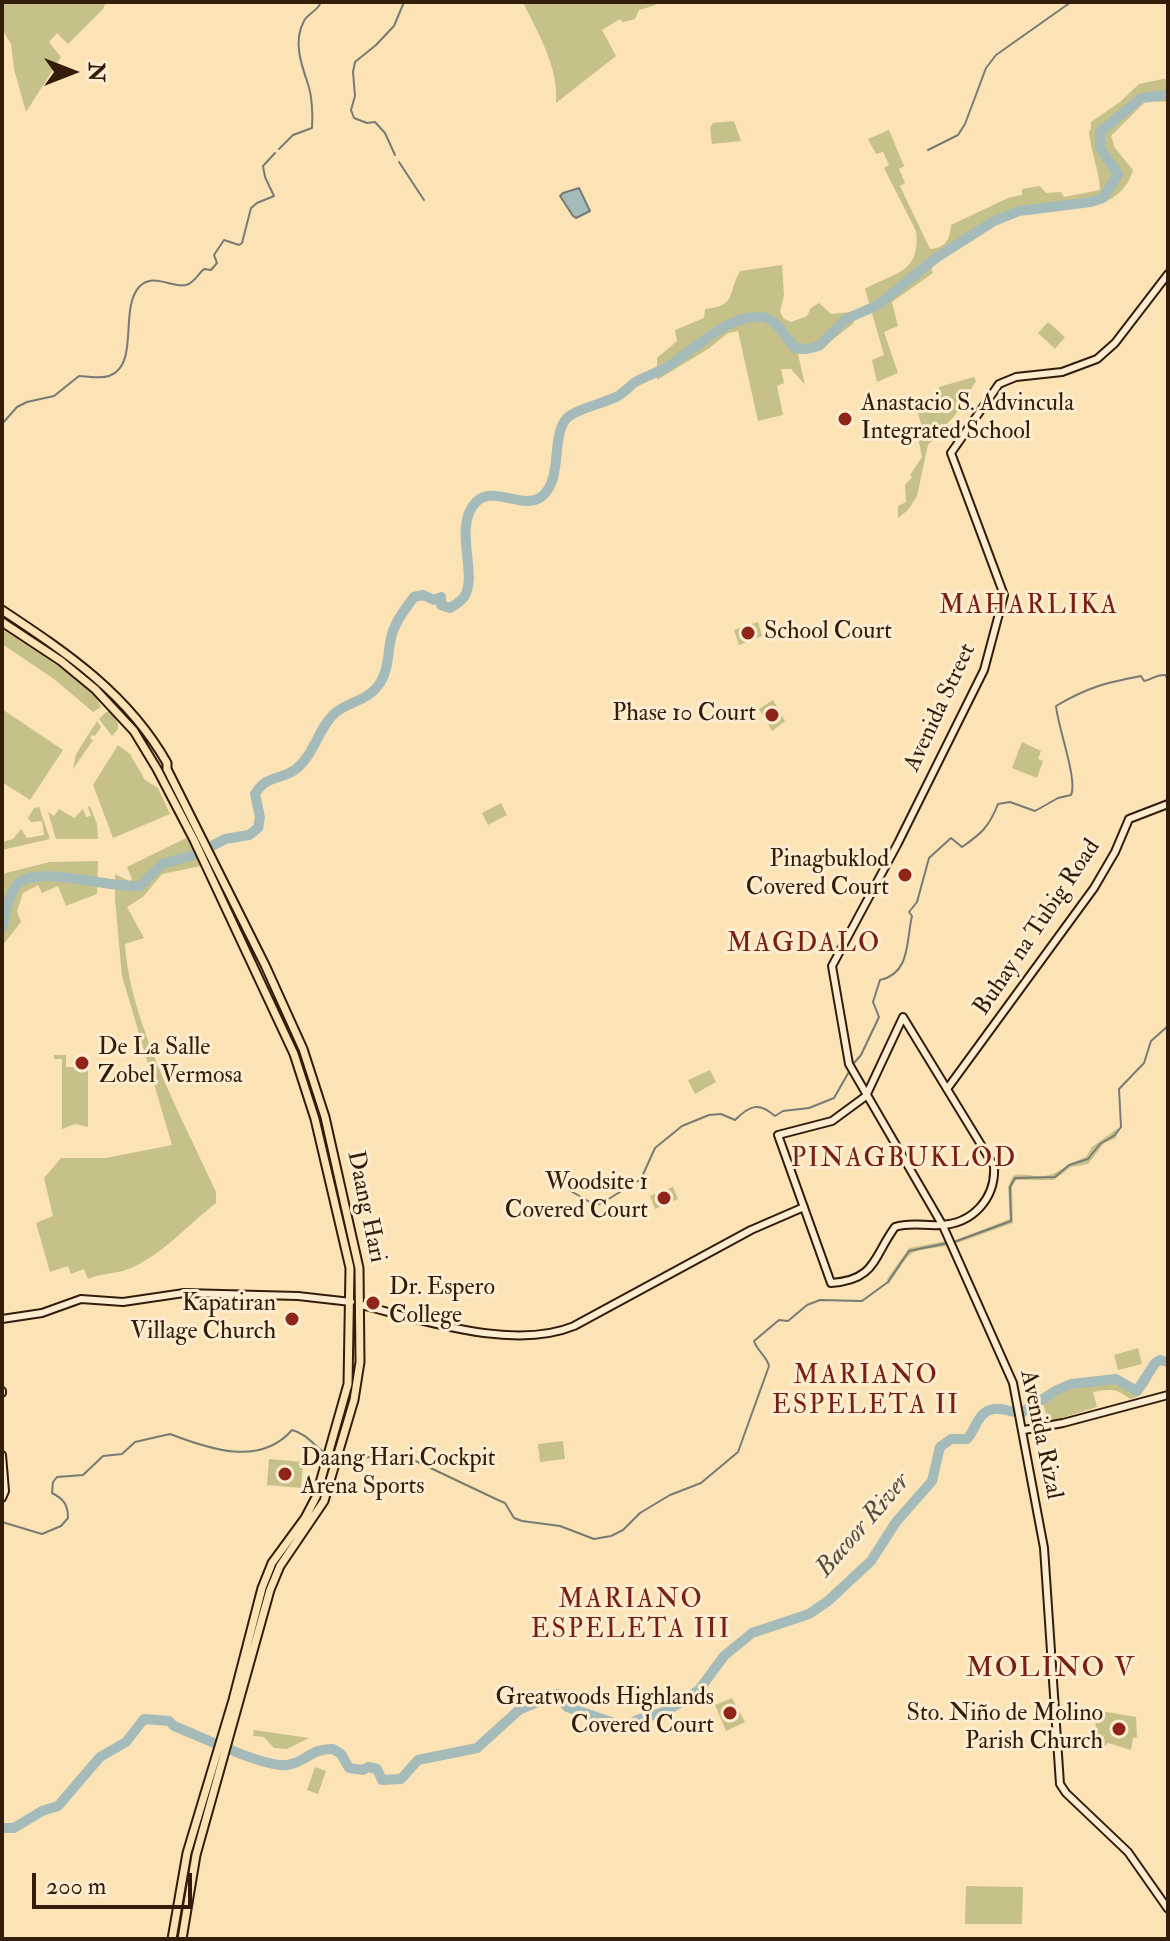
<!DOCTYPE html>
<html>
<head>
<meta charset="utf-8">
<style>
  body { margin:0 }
  #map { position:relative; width:1170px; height:1941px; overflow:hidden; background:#fbe3b6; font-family:"IM FELL Double Pica",serif }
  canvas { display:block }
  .frame { position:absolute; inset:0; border:4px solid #331c0a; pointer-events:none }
  .north { position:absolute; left:32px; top:32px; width:80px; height:80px; -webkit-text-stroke:6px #fcedd0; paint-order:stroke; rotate:90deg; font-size:22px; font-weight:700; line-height:32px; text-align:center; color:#331c0a }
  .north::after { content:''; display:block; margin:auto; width:28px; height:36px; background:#331c0a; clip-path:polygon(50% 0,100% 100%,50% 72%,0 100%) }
  .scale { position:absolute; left:32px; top:1873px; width:160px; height:36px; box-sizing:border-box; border:4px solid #331c0a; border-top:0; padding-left:10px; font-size:24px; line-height:28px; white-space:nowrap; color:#331c0a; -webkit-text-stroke:6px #fcedd0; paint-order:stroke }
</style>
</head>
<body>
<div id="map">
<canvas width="1170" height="1941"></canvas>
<div class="frame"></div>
<div class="north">N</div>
<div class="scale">200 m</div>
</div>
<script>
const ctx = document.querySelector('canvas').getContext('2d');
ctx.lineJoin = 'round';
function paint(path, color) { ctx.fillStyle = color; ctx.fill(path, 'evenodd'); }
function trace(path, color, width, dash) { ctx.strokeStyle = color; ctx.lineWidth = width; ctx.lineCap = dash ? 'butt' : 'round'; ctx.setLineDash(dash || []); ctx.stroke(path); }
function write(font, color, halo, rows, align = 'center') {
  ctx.font = font + ' "IM FELL Double Pica",serif'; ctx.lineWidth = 6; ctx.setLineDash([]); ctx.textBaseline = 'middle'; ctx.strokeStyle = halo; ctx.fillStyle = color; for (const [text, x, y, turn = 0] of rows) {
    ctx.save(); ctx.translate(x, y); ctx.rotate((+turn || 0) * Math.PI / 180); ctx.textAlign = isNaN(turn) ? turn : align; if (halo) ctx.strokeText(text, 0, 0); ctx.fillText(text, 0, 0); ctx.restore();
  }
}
const green = new Path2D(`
  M2,2H106L103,9L68,44L57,33L49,42L61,57L26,112L14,69L11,44L2,29Z
  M523,2H654L656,5L639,10L635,19L623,22L620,19L602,30L616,56L556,103C559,67 538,34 523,2Z
  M1168,78V102L1146,101L1111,136L1115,148L1133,170C1117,224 1048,201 1007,219C980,231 955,249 930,264L933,273L892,302L898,326L884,332L898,373L877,382L872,360L884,355L865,289C894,272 921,274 916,231L884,168L889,165L883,152L876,154L868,139L889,130L904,166L899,169L905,183L900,186L930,249C945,248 950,240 951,225L1008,198L1022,195V189L1040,186L1046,193L1061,192L1064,197L1100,190C1099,170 1091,152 1089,132L1091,128V122L1120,102L1139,84Z
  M734,121L741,141L712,144L710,128L713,123Z
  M782,265L784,295L780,312L784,319L791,322L807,316L811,308L819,303L831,314L851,312L854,323L818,351L798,354L805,385L791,369H781L784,383L777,386L783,415L758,421L738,331L728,333L708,349L657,380V358L677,341L675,330L704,318L705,309C737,306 727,294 740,271Z
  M1048,322L1065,337L1055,349L1038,333Z
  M974,377L976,381L955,415L928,445L917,496L908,510L898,518V506L906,502L905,485L912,477L910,475L922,457L918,438L928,432L923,431L918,413L941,403L939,387Z
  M758,622L762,636L739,645L734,630Z
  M2,629C22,643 97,687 101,707L93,712L54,679L2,644Z
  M773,700L785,721L772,731L759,709Z
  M2,709L63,750L30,800L2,782Z
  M106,712H110L118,723V729L112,736L99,719Z
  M97,721L101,727L95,736L92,735L90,738L93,740L73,769L76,754Z
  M1022,742L1041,751L1038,759L1043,761L1037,778L1012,768Z
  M118,745L130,754L145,780L158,788L170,814L113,838L93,785Z
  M501,803L507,815L488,825L482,813Z
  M90,806L97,824L98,839H56L48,812L54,816L59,809L74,818L83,809L86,817L91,816L88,807Z
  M39,807L50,839L2,850V842L13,839L21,829L27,838L44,835L42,821L31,822L28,818L34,808Z
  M186,838L192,845L201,866L162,874L143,897L127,907L144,938L125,944C130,1024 183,1119 216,1192V1203C189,1224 163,1254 131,1268C117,1274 102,1273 88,1279L84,1269L71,1274L68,1266L50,1272L36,1223L53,1216L44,1178L61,1158H106L172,1145L122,976L115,900V874L129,881L132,879L127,867Z
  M98,861L97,894L66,906L58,886L42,893L38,885L23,893L17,911L21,922L2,946V874L50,862Z
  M54,1055H66V1067H88V1127L75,1124L62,1129V1059H54Z
  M710,1070L716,1082L695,1094L688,1080Z
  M1118,1128L1116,1138L1104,1143L1088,1164L1071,1167L1054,1180H1016L1012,1187L1013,1223L957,1243L956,1240L1010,1219L1008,1187L1013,1176C1025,1172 1034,1178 1045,1176C1058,1174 1070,1162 1086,1157L1092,1147Z
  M673,1187L678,1199L655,1209L650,1196Z
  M946,1241L948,1246C903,1252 914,1249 888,1285L887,1279L909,1248Z
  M1138,1348L1142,1364L1118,1370L1114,1355Z
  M1161,1355L1168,1358V1367L1165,1364L1160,1365C1149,1378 1147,1396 1130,1399C1117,1388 1109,1389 1093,1392L1097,1407L1048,1422L1043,1403L1024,1414L1023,1410L1061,1384L1116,1374L1133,1388L1138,1387L1154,1360Z
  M563,1441L565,1459L540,1462L538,1444Z
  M269,1459L303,1462L301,1488L267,1485Z
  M732,1698L745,1722L726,1731L715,1705Z
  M1095,1710L1136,1717L1137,1737L1133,1738L1131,1750L1108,1743L1103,1748L1094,1742L1096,1739Z
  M254,1730L309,1738L287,1749L274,1748L264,1737L253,1736Z
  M315,1767L326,1771L318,1794L307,1790Z
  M966,1886L1023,1887L1022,1924H965Z`);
const water = new Path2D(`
  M579,188L590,211L576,218L573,216L560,196L563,193Z`);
const stream = new Path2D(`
  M279,149L293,135L312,128C313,115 312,96 308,84C301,64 293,41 304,21C308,13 318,11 321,2
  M928,150L958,135L965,124L986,68L996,55L1071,2
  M395,155L385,133L375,122L367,123L354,118L351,110L355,96L353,72L355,62L376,45L394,26L404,2
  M399,162L424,200
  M2,424L17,407L27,402L54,396L79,376C88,376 100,379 109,376C140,365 119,310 139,287C153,272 171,288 186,285C194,283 198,274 204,269L211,270L217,263L214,255L224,240L239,245L242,243L251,208L257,203L274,196L265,177L263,166L275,153
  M569,1190L595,1205L602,1203L641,1179L655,1148L682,1126L709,1115L721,1114L735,1120C750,1105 759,1102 775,1116L783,1111L809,1108L834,1098L854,1063L861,1055L879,1017L873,1002L880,980C911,973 906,941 912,916L909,912L917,902L929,858L951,838L962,847C981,834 989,827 998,804L1010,802L1035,811L1058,798L1071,795C1078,780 1058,728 1056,706C1088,687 1105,683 1141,676L1144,681C1152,680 1156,674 1165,675L1168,679
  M954,1242L1011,1221L1010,1187L1015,1178L1055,1177L1069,1165L1088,1159L1100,1144L1115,1135L1121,1127L1119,1089L1144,1063L1151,1041L1168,1026
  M340,1459L403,1455L498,1500L505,1503L514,1518L522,1521L560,1526L594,1539L611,1536L623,1530L640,1513L670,1495L701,1483L738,1452L769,1366C767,1356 757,1351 754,1341L779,1320L788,1321L807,1305L820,1300L862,1301L888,1282L909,1251L948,1243
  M2,1522L42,1534L61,1526L68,1518C68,1505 64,1499 52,1493L53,1482L57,1477L83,1475L103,1456L122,1454L135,1442L170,1434C209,1449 260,1467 292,1430C311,1435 317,1452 334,1458`);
const river = new Path2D(`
  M2,928C6,916 7,898 15,887C31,862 110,889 140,886L162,864L197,854L225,839L249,835L258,828L260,817L255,794C267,774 280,781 296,769C315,754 318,728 335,713C348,702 366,701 377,687C390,671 387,652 392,634C396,620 406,608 414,597L423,595L434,600L441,597V605L450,608C455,605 461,601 464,597C479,575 452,527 476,502C493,485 523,510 541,497C564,480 550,436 567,418C576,409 605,403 618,396C625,392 630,385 637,381C648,375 660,372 670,365C697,348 727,315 760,317C776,317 785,337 795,348L807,349L819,346L846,319L878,305L936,258L994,221L1019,211L1091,202L1103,198L1118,174L1100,148V132L1141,98L1168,95
  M2,1828H14L42,1811L58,1806L100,1757L126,1742L144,1719L169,1721L174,1726C200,1736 264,1768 287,1765C305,1763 311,1748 333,1749L341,1754L349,1768L363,1770L368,1767L377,1769L382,1780L401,1779L418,1760L477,1748L519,1710L557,1694L567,1707L620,1725L629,1726L637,1720L667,1711L699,1690L724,1656L752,1633L809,1614L828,1601L871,1561L896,1522L932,1481L940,1447L951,1439H967C976,1429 978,1411 994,1409C1002,1407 1012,1413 1021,1413L1057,1390L1071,1384L1116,1379L1137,1391L1155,1363L1160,1360L1168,1362`);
const secondary = new Path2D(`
  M1168,274L1115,343L1097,359L1062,372L1016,377L999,384L951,453L1004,595L984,670L898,843L832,966L849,1064L943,1226L1013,1383L1044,1548L1060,1784L1066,1793L1128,1852L1168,1909
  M903,1017L994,1166C996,1198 973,1224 940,1225C924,1226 910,1222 895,1227C873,1257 876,1280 831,1283L778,1135L832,1121L866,1096Z
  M947,1089L1094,888L1115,852L1129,819L1168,804
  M361,1305C422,1320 514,1351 574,1326L751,1230L804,1207
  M2,1319L42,1313L81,1299L123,1302L184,1293L298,1296L351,1302
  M2,1391V1393
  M1024,1430L1063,1423L1168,1395
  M2,1455L5,1491L2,1498`);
const primary = new Path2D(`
  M2,610C67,653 128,694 167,763V769L265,965L303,1049L325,1117L359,1268L360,1362L354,1400L324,1501L280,1566L270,1590L196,1855L182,1939
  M2,622L61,661L95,689L134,731L157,769L194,840L294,1054L315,1119L350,1268L348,1384L316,1497L305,1518L272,1563L262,1588L233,1700L187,1853L172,1939`);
const markers = [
  [845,419,8,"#8f2418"],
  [748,633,8,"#8f2418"],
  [772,715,8,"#8f2418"],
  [905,875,8,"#8f2418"],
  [82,1063,8,"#8f2418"],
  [664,1198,8,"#8f2418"],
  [373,1303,8,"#8f2418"],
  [292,1319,8,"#8f2418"],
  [285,1474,8,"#8f2418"],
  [730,1713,8,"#8f2418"],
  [1119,1729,8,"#8f2418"]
];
const poiNames = [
  ["Anastacio S. Advincula",861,405,"left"],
  ["Integrated School",861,433,"left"],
  ["School Court",764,633,"left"],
  ["Phase 10 Court",756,715],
  ["Pinagbuklod",889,861],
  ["Covered Court",889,889],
  ["De La Salle",98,1049,"left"],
  ["Zobel Vermosa",98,1077,"left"],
  ["Woodsite 1",648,1184],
  ["Covered Court",648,1212],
  ["Dr. Espero",389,1289,"left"],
  ["College",389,1317,"left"],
  ["Kapatiran",276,1305],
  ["Village Church",276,1333],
  ["Daang Hari Cockpit",301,1460,"left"],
  ["Arena Sports",301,1488,"left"],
  ["Greatwoods Highlands",714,1699],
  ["Covered Court",714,1727],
  ["Sto. Niño de Molino",1103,1715],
  ["Parish Church",1103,1743]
];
const streetNames = [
  ["Avenida Street",941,708,-65],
  ["Buhay na Tubig Road",1038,928,-56],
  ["Daang Hari",365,1207,78],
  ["Avenida Rizal",1040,1435,78]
];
const neighbourhoodNames = [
  ["MAHARLIKA",1029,607],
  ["MAGDALO",804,945],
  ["PINAGBUKLOD",904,1160],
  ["MARIANO",866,1377],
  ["ESPELETA II",866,1407],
  ["MARIANO",631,1601],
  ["ESPELETA III",631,1631]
];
const waterNames = [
  ["Bacoor River",864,1526,-49]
];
const quarterNames = [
  ["MOLINO V",1051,1670]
];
paint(green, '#c6c189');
paint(water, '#a5bbba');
trace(water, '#777b74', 2);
trace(stream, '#777b74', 2);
trace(river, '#a5bbba', 10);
trace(secondary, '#331c0a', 10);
trace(primary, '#331c0a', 11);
trace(secondary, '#fcedd0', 6);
trace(primary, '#fbe3b6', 7);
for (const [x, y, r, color] of markers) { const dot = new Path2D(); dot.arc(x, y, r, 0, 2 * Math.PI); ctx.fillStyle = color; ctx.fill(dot); trace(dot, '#fcedd0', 3); }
write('24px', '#331c0a', '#fcedd0', poiNames, 'right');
write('24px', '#331c0a', '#fcedd0', streetNames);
ctx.letterSpacing = '2px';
write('26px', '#7a1f14', '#fcedd0', neighbourhoodNames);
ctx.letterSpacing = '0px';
write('italic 26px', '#554c3f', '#fcedd0', waterNames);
ctx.letterSpacing = '2px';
write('28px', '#7a1f14', '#fcedd0', quarterNames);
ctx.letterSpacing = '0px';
</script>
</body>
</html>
